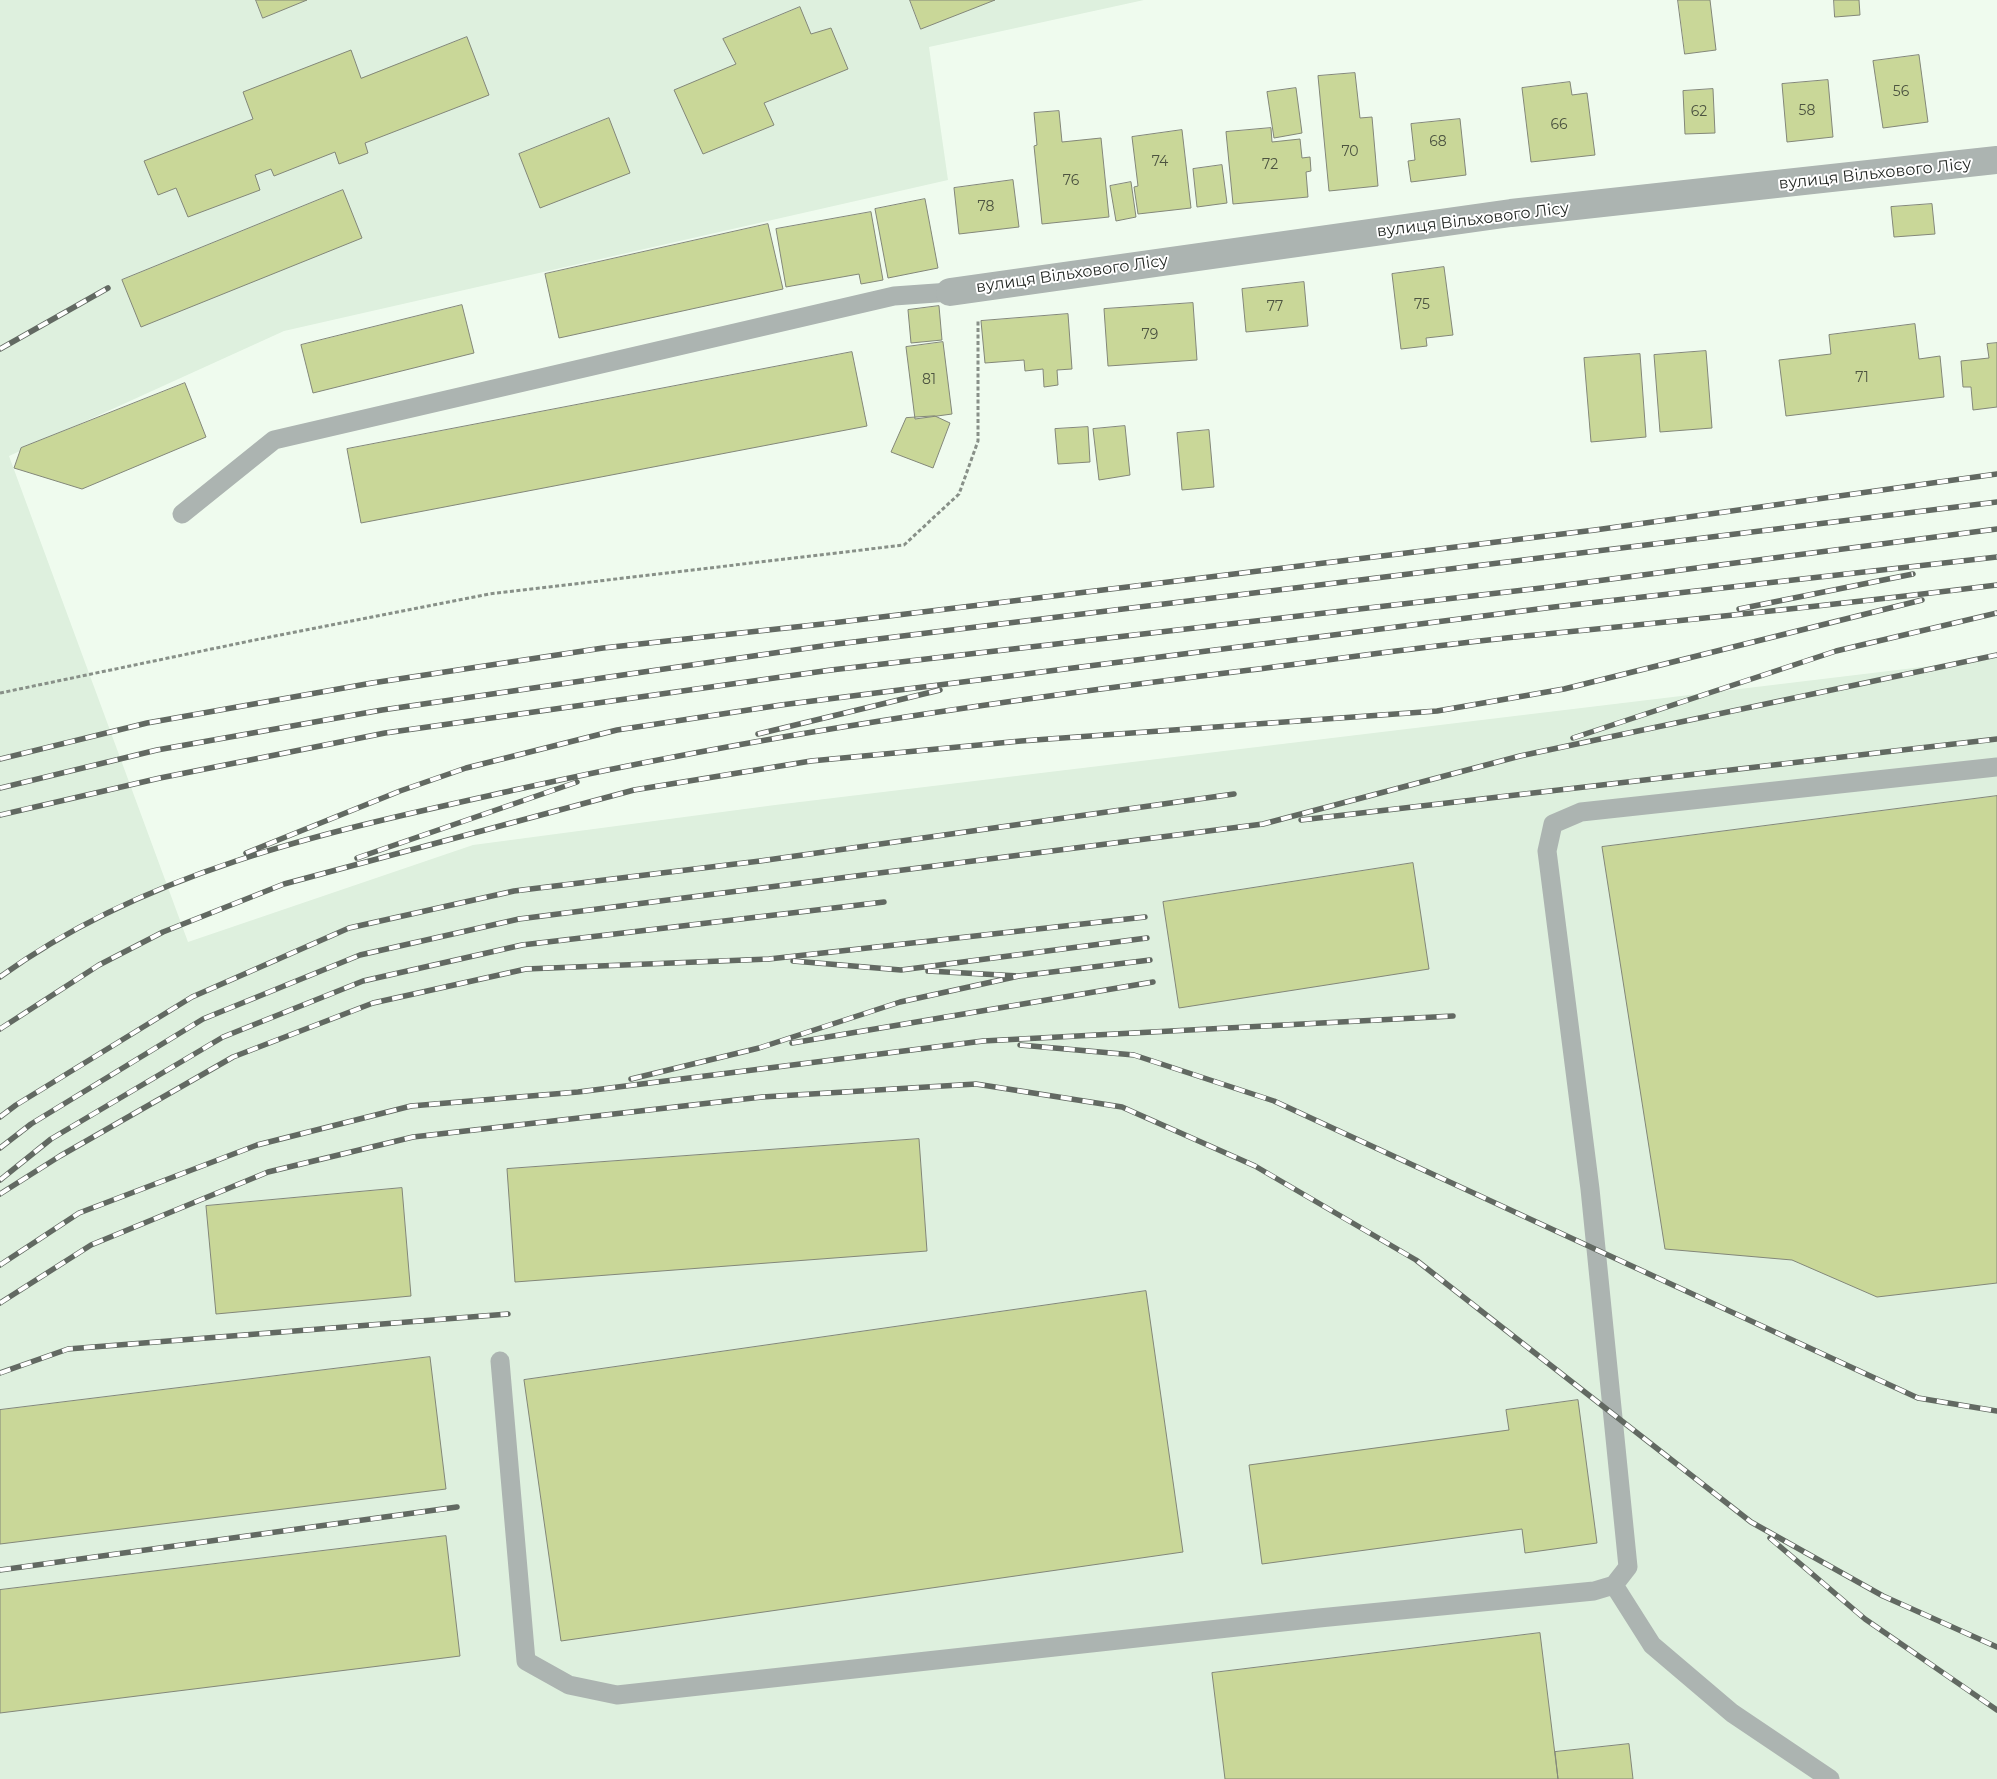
<!DOCTYPE html>
<html>
<head>
<meta charset="utf-8">
<style>
  body { margin:0 }
  canvas { display:block; background:#effbee }
</style>
</head>
<body>
<canvas width="1997" height="1779"></canvas>
<script>
const ctx = document.querySelector('canvas').getContext('2d');
ctx.lineJoin = 'round';
function paint(path, color) { ctx.fillStyle = color; ctx.fill(path, 'evenodd'); }
function trace(path, color, width, dash) { ctx.strokeStyle = color; ctx.lineWidth = width; ctx.lineCap = dash ? 'butt' : 'round'; ctx.setLineDash(dash || []); ctx.stroke(path); }
function write(font, color, halo, rows, align = 'center') {
  ctx.font = font + ' Montserrat,sans-serif'; ctx.lineWidth = 4; ctx.setLineDash([]); ctx.textBaseline = 'middle'; ctx.strokeStyle = halo; ctx.fillStyle = color; for (const [text, x, y, turn = 0] of rows) {
    ctx.save(); ctx.translate(x, y); ctx.rotate((+turn || 0) * Math.PI / 180); ctx.textAlign = isNaN(turn) ? turn : align; if (halo) ctx.strokeText(text, 0, 0); ctx.fillText(text, 0, 0); ctx.restore();
  }
}
const built = new Path2D(`
  M0,0H1144L929,47L948,180L284,331L9,456L188,942L473,845L775,805L1997,658V1779H0Z`);
const building = new Path2D(`
  M256,0H307L263,18Z
  M910,0H995L921,29Z
  M1678,0H1710L1716,50L1685,54Z
  M1834,0H1859L1860,15L1835,17Z
  M800,7L811,34L831,28L848,69L764,103L774,125L703,154L674,90L736,64L723,39Z
  M467,37L489,95L365,143L368,153L339,164L335,152L274,176L271,169L255,175L260,190L188,217L176,188L158,195L144,161L253,119L243,92L351,50L361,78Z
  M1919,55L1928,122L1883,128L1873,61Z
  M1355,73L1360,118L1372,117L1378,186L1329,191L1318,76Z
  M1828,80L1833,137L1787,142L1782,84Z
  M1570,82L1572,95L1587,93L1595,155L1531,162L1522,88Z
  M1296,88L1302,133L1274,138L1267,92Z
  M1713,89L1715,133L1685,134L1683,91Z
  M1059,111L1062,142L1101,138L1109,217L1042,224L1034,146L1037,145L1034,113Z
  M609,118L630,173L540,208L519,154Z
  M1460,119L1466,175L1411,182L1408,161L1415,160L1411,124Z
  M1271,128L1272,142L1300,139L1302,158L1310,157L1311,171L1306,172L1308,197L1233,204L1226,132Z
  M1182,130L1191,208L1138,214L1134,187L1138,186L1132,137Z
  M1222,165L1227,203L1197,207L1193,169Z
  M1013,180L1019,227L959,234L954,188Z
  M1131,182L1136,217L1116,221L1110,186Z
  M343,190L362,238L141,327L122,280Z
  M925,199L938,268L888,278L875,209Z
  M1932,204L1935,234L1894,237L1891,207Z
  M871,212L883,280L861,284L859,274L786,287L776,229Z
  M768,224L783,289L559,338L545,274Z
  M1444,267L1453,335L1426,338L1427,346L1401,349L1392,274Z
  M1304,282L1308,326L1246,332L1242,289Z
  M1193,303L1197,360L1108,366L1104,309Z
  M462,305L474,353L313,393L301,345Z
  M939,306L942,340L911,343L908,310Z
  M1068,314L1072,369L1057,370L1058,385L1044,387L1043,369L1025,371L1024,360L985,363L981,321Z
  M1915,324L1919,359L1940,356L1944,397L1786,416L1779,360L1831,354L1829,335Z
  M943,342L952,414L915,419L906,347Z
  M1997,343V407L1973,410L1971,387H1963L1961,361L1989,358L1987,344Z
  M1706,351L1712,428L1660,432L1654,355Z
  M852,352L867,426L361,523L347,449Z
  M1640,354L1646,437L1591,442L1584,358Z
  M185,383L206,437L82,489L14,468L21,448Z
  M935,416L950,423L933,468L891,452L906,418Z
  M1125,426L1130,475L1099,480L1093,429Z
  M1088,427L1090,462L1058,464L1055,429Z
  M1209,430L1214,487L1182,490L1177,433Z
  M1997,796V1283L1877,1297L1792,1260L1665,1249L1602,847Z
  M1413,863L1429,969L1179,1008L1163,902Z
  M919,1139L927,1251L515,1282L507,1169Z
  M402,1188L411,1296L216,1314L206,1206Z
  M1146,1291L1183,1552L561,1641L524,1380Z
  M430,1357L446,1489L0,1544V1410Z
  M1578,1400L1597,1543L1525,1553L1522,1529L1262,1564L1249,1465L1509,1430L1506,1410Z
  M446,1536L460,1656L0,1713V1590Z
  M1540,1633L1558,1779H1225L1212,1673Z
  M1629,1744L1633,1779H1558L1555,1752Z`);
const path = new Path2D(`
  M0,693L250,641L489,594L904,545L959,494L978,441V321`);
const lane = new Path2D(`
  M182,514L274,440L894,296L950,292
  M500,1361L526,1661L569,1685L617,1695L1319,1618L1594,1591L1614,1585L1628,1567L1590,1189L1547,851L1553,824L1581,812L1997,767
  M1614,1585L1652,1645L1732,1713L1830,1779`);
const street = new Path2D(`
  M950,292L1511,213L1997,160`);
const rail = new Path2D(`
  M0,349L108,288
  M1739,609L1913,574
  M758,734L940,690
  M1573,738L1836,651L1997,613
  M0,759L147,723L372,683L603,648L832,623L1595,530L1997,474
  M0,788L157,750L382,710L829,645L1997,502
  M0,815L160,778L385,733L831,670L1550,587L1997,529
  M1301,820L1997,739
  M246,853L400,791L466,768L617,730L781,705L1554,607L1997,557
  M357,858L577,782
  M793,961L901,970L1147,938
  M928,971L1019,976L1150,960
  M0,977C151,867 340,829 519,789C760,735 1005,700 1250,670C1345,658 1441,644 1536,635C1690,620 1844,604 1997,585
  M0,1029L99,965L163,932L284,884L634,790L811,761L1021,741L1437,711L1564,689L1922,600
  M792,1043L1153,982
  M1020,1045L1134,1055L1274,1101L1918,1398L1997,1411
  M631,1079L759,1048L900,1002L1019,976
  M0,1117L16,1105L192,997L349,928L514,891L760,861L1234,794
  M0,1148L31,1124L203,1019L360,955L519,919L1263,824L1520,756L1997,655
  M0,1180L51,1139L223,1037L363,981L522,945L884,902
  M0,1194L60,1156L233,1057L373,1003L526,969L769,959L1145,917
  M0,1265L79,1213L257,1145L411,1106L578,1092L983,1041L1453,1016
  M0,1303L91,1245L268,1172L413,1137L762,1097L976,1084L1122,1107L1255,1166L1416,1260L1751,1522L1883,1596L1997,1647
  M0,1373L68,1349L508,1314
  M1770,1538L1865,1619L1997,1710
  M0,1570L457,1507`);
const numberNames = [
  ["56",1901,92],
  ["58",1807,111],
  ["62",1699,112],
  ["66",1559,125],
  ["68",1438,142],
  ["70",1350,152],
  ["74",1160,162],
  ["72",1270,165],
  ["76",1071,181],
  ["78",986,207],
  ["75",1422,305],
  ["77",1275,307],
  ["79",1150,335],
  ["71",1862,378],
  ["81",929,380]
];
const streetNames = [
  ["вулиця Вільхового Лісу",1875,174,-6],
  ["вулиця Вільхового Лісу",1473,220,-7],
  ["вулиця Вільхового Лісу",1072,274,-8]
];
paint(built, '#def0de');
paint(building, '#c9d798');
trace(building, '#838779', 1);
trace(path, '#889088', 3, [4, 2.5]);
trace(lane, '#acb4b1', 19);
trace(street, '#acb4b1', 28);
trace(rail, '#626962', 5.5);
trace(rail, '#fff', 4, [11]);
write('14px', '#4c5340', null, numberNames);
write('16px', '#232723', '#fff', streetNames);
</script>
</body>
</html>
